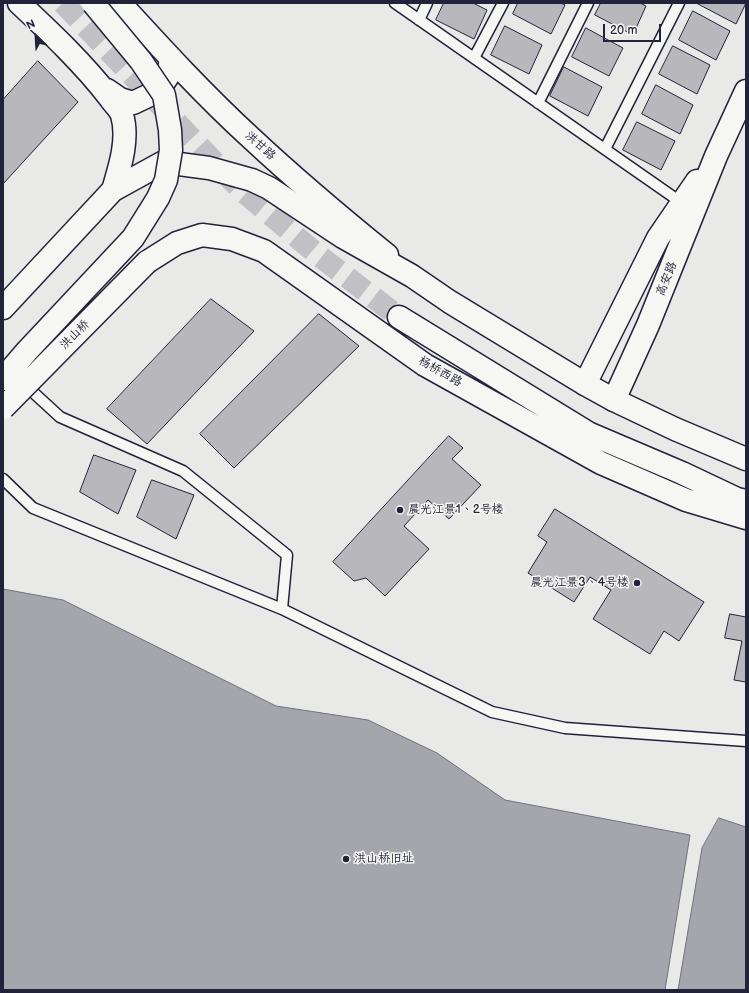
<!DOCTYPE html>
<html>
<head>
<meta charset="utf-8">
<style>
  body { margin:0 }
  #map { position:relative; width:749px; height:993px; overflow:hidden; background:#e9e9e7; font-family:"Balsamiq Sans",sans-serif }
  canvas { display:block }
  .frame { position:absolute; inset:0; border:4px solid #22223b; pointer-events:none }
  .north { position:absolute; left:16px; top:16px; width:40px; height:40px; -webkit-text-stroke:3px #f6f6f2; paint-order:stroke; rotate:335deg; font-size:11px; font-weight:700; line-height:16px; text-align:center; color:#22223b }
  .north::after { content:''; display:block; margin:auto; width:14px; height:18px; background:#22223b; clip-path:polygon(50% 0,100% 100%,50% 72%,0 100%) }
  .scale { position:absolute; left:603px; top:24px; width:58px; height:18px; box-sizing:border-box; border:2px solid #22223b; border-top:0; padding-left:5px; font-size:12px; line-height:14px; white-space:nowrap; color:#22223b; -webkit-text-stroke:3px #f6f6f2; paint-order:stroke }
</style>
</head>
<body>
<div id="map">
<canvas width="749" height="993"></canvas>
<div class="frame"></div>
<div class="north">N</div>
<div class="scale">20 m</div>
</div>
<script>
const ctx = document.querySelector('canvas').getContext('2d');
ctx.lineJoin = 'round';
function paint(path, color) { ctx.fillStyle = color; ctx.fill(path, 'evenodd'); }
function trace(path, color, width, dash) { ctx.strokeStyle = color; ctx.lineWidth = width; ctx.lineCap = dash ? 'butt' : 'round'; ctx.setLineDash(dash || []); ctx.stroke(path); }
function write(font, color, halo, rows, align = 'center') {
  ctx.font = font + ' "Balsamiq Sans","LXGW WenKai TC",sans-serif'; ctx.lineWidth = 3; ctx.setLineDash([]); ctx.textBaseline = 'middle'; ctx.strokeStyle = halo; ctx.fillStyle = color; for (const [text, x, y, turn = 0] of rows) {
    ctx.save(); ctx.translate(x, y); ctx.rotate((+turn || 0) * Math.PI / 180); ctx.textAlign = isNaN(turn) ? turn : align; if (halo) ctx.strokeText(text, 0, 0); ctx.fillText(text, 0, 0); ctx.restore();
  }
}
const water = new Path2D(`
  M3,589L63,600L276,706L368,720L437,753L505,800L690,835L665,990H3Z
  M719,818L746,827V990H678L702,848Z`);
const building = new Path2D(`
  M444,3H473L487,10L474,39L436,20Z
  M518,3H561L565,5L551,34L513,14Z
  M601,3H640L646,6L633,35L595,15Z
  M699,3H746L736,24L698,4Z
  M693,11L730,31L716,60L679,40Z
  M505,26L542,45L529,74L491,55Z
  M586,28L623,48L609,76L572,57Z
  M673,46L710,65L697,94L659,74Z
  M38,61L78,102L3,184V100Z
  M564,67L602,87L588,116L550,96Z
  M656,85L693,105L680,134L642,114Z
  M637,122L675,141L661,170L623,150Z
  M211,299L254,331L147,444L107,409Z
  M319,314L359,346L234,468L200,434Z
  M449,436L463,448L452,459L481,485L449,519L428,500L404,526L429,549L385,596L366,578L354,581L333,562Z
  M94,455L136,470L118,514L80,492Z
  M152,480L194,495L176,539L137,517Z
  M555,509L704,602L679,641L664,631L650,654L593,619L611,590L590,577L574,602L528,573L547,542L538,536Z
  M730,614L746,617V682L734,680L742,641L725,638Z`);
const primaryTunnel = new Path2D(`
  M63,3L240,189L318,255L399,317`);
const lane = new Path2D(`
  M395,3L682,203
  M419,20L427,3
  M474,58L503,3
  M538,103L588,3
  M605,149L679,3
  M23,383L60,417L183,471L287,555L282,609
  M3,479L33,508L282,609L492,712L565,728L746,741`);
const secondary = new Path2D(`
  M19,3C51,33 83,63 110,98C113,103 120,109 122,115C129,139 120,167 113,190
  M120,3C162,49 205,96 251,138C295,179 340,217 387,255
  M107,90L120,99L133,103L158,91L168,76L171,58
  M585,384L658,238L697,181
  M614,400L648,325L716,156L746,91`);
const primary = new Path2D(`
  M147,262L177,243L202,235L232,239L264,251L425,365L601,463L686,500L746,518
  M3,308L113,190L164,162L209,168L252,180L269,188L343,237L412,276L450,302L585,384L614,400L675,429L746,459
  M399,317L588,433L682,473L737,499L746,501`);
const primaryBridge = new Path2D(`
  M3,379L27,351L133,238L158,198L166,180L171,150L170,130L164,95L141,61L93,3
  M3,408L147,262`);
const markers = [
  [400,510,4,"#22223b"],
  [637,583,4,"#22223b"],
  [346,859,4,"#22223b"]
];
const streetNames = [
  ["洪甘路",260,146,42],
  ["高安路",667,279,-68],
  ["洪山桥",75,335,-45],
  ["杨桥西路",440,372,30]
];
const poiNames = [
  ["晨光江景1、2号楼",408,510],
  ["晨光江景3、4号楼",629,583,"right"],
  ["洪山桥旧址",354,859]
];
paint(water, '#a5a5ac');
trace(water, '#71717f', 1);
paint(building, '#b8b8bc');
trace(building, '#22223b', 1);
trace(primaryTunnel, '#c1c1c5', 22, [22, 11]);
trace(lane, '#22223b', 13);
trace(secondary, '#22223b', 25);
trace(primary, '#22223b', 25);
trace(lane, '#f6f6f2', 10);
trace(secondary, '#f6f6f2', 22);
trace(primary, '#f6f6f2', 22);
trace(primaryBridge, '#22223b', 25, []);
trace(primaryBridge, '#f6f6f2', 22);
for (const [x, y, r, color] of markers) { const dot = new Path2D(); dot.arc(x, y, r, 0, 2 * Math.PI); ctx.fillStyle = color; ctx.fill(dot); trace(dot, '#f6f6f2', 1.5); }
write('12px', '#22223b', '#f6f6f2', streetNames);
write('12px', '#22223b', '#f6f6f2', poiNames, 'left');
</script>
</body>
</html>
